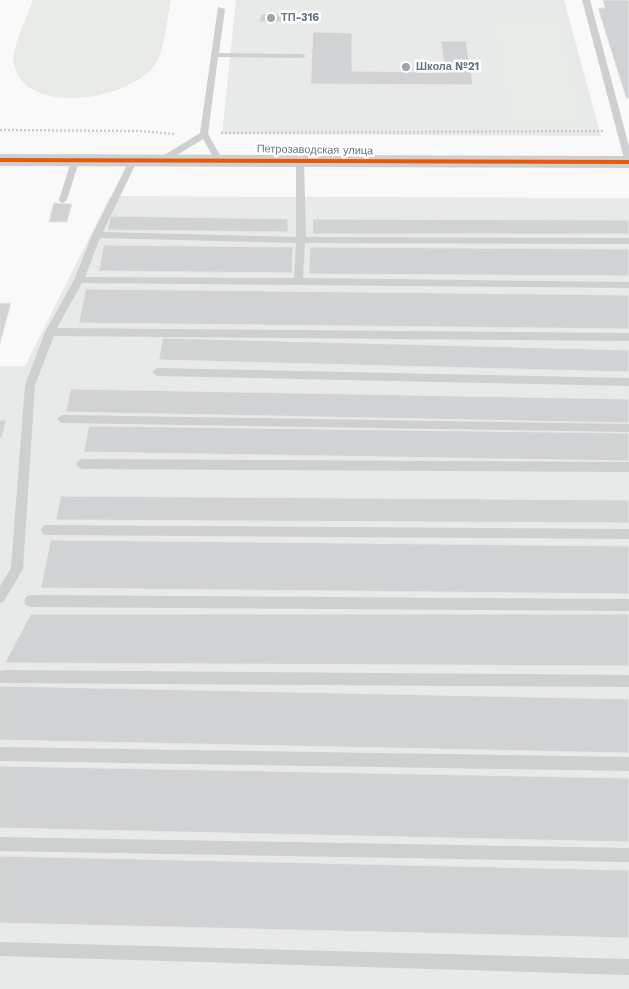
<!DOCTYPE html>
<html>
<head>
<meta charset="utf-8">
<style>
  body { margin:0 }
  canvas { display:block; background:#f9f9f9 }
</style>
</head>
<body>
<canvas width="629" height="989"></canvas>
<script>
const ctx = document.querySelector('canvas').getContext('2d');
ctx.lineJoin = 'round';
function paint(path, color) { ctx.fillStyle = color; ctx.fill(path, 'evenodd'); }
function trace(path, color, width, dash) { ctx.strokeStyle = color; ctx.lineWidth = width; ctx.lineCap = dash ? 'butt' : 'round'; ctx.setLineDash(dash || []); ctx.stroke(path); }
function write(font, color, halo, rows, align = 'center') {
  ctx.font = font + ' "Work Sans",sans-serif'; ctx.lineWidth = 5; ctx.setLineDash([]); ctx.textBaseline = 'middle'; ctx.strokeStyle = halo; ctx.fillStyle = color; for (const [text, x, y, turn = 0] of rows) {
    ctx.save(); ctx.translate(x, y); ctx.rotate((+turn || 0) * Math.PI / 180); ctx.textAlign = isNaN(turn) ? turn : align; if (halo) ctx.strokeText(text, 0, 0); ctx.fillText(text, 0, 0); ctx.restore();
  }
}
const built = new Path2D(`
  M236,0H564L601,136L222,134Z
  M110,196L629,198V989H0V366H25Z`);
const green = new Path2D(`
  M33,0H171C167,18 165,52 154,66C129,100 25,117 14,65C10,50 28,15 33,0Z
  M494,23H558L583,123L512,122Z`);
const building = new Path2D(`
  M603,0H629V98H626L598,8H605Z
  M261,14H282L281,22H260Z
  M313,32L352,33V71L445,72L441,41H466L473,85L311,84Z
  M54,203L72,204L67,222H49Z
  M111,216L288,219V232L108,230Z
  M313,219L629,220V234H313Z
  M104,245L293,247L292,273L99,271Z
  M310,247L629,249V276L309,274Z
  M86,289L629,295V329L79,323Z
  M0,303H11L0,344Z
  M163,338L629,350V372L159,360Z
  M71,389L629,399V423L66,412Z
  M0,420H6L2,438H0Z
  M89,426L629,433V461L84,452Z
  M61,496L629,500V523L56,520Z
  M51,540L629,546V594L41,588Z
  M31,614H629V666L5,663Z
  M0,686L629,699V753L0,740Z
  M0,766L629,778V842L0,828Z
  M0,856L629,870V938L0,923Z`);
const path = new Path2D(`
  M0,130L140,131L175,134
  M221,133L605,131`);
const service = new Path2D(`
  M582,0H590L629,146V165L625,162Z
  M218,7L225,9L219,53L302,54L306,56L302,58L218,57L208,134L223,160L219,163L216,162L203,139L164,163H158V159L200,133Z
  M75,158L79,161L67,200L63,203L60,202L59,200L71,161Z
  M133,158L137,161L103,232L296,237V162L300,159L304,162L306,237L629,238V244L305,243L303,278L629,282V288L82,283L57,328L629,333V341L54,336L35,385L23,569L4,601L0,603V586L11,568L25,385L45,332L74,280L92,235L129,161ZM100,238L296,243L294,278L85,277Z
  M157,368L629,378V386L157,376L152,372Z
  M62,415L629,424V432L62,423L57,419Z
  M82,459L629,462V472L82,469L78,467L77,464L78,461Z
  M47,525L629,529V539L47,535L43,534L41,530L43,526Z
  M30,595L629,599V611L30,607L26,605L24,601L26,597Z
  M6,670L629,675V687L0,683V671Z
  M0,747L629,757V771L0,761Z
  M0,837L629,848V862L0,851Z
  M0,942L629,959V975L0,956Z`);
const minor = new Path2D(`
  M0,154L629,156V168L0,166Z`);
const cycleway = new Path2D(`
  M0,158L629,160V164L0,162Z`);
const markers = [
  [271,18,5,"#99a4ac"],
  [406,67,5,"#99a4ac"]
];
const farPoinames = [
  ["ТП-316",281,18],
  ["Школа №21",416,67]
];
const farStreetnames = [
  ["Петрозаводская улица",315,150,1]
];
paint(built, '#e8e9e9');
paint(green, '#e8ebe6');
paint(building, '#d0d2d3');
trace(building, '#e8e8e8', 1);
trace(path, '#cbcccd', 2.5, [2, 2]);
paint(service, '#cecfd0');
paint(minor, '#cecfd0');
paint(cycleway, '#e8590c');
for (const [x, y, r, color] of markers) { const dot = new Path2D(); dot.arc(x, y, r, 0, 2 * Math.PI); ctx.fillStyle = color; ctx.fill(dot); trace(dot, '#fff', 2); }
write('bold 11px', '#657683', '#fff', farPoinames, 'left');
write('11px', '#657683', '#fff', farStreetnames);
</script>
</body>
</html>
